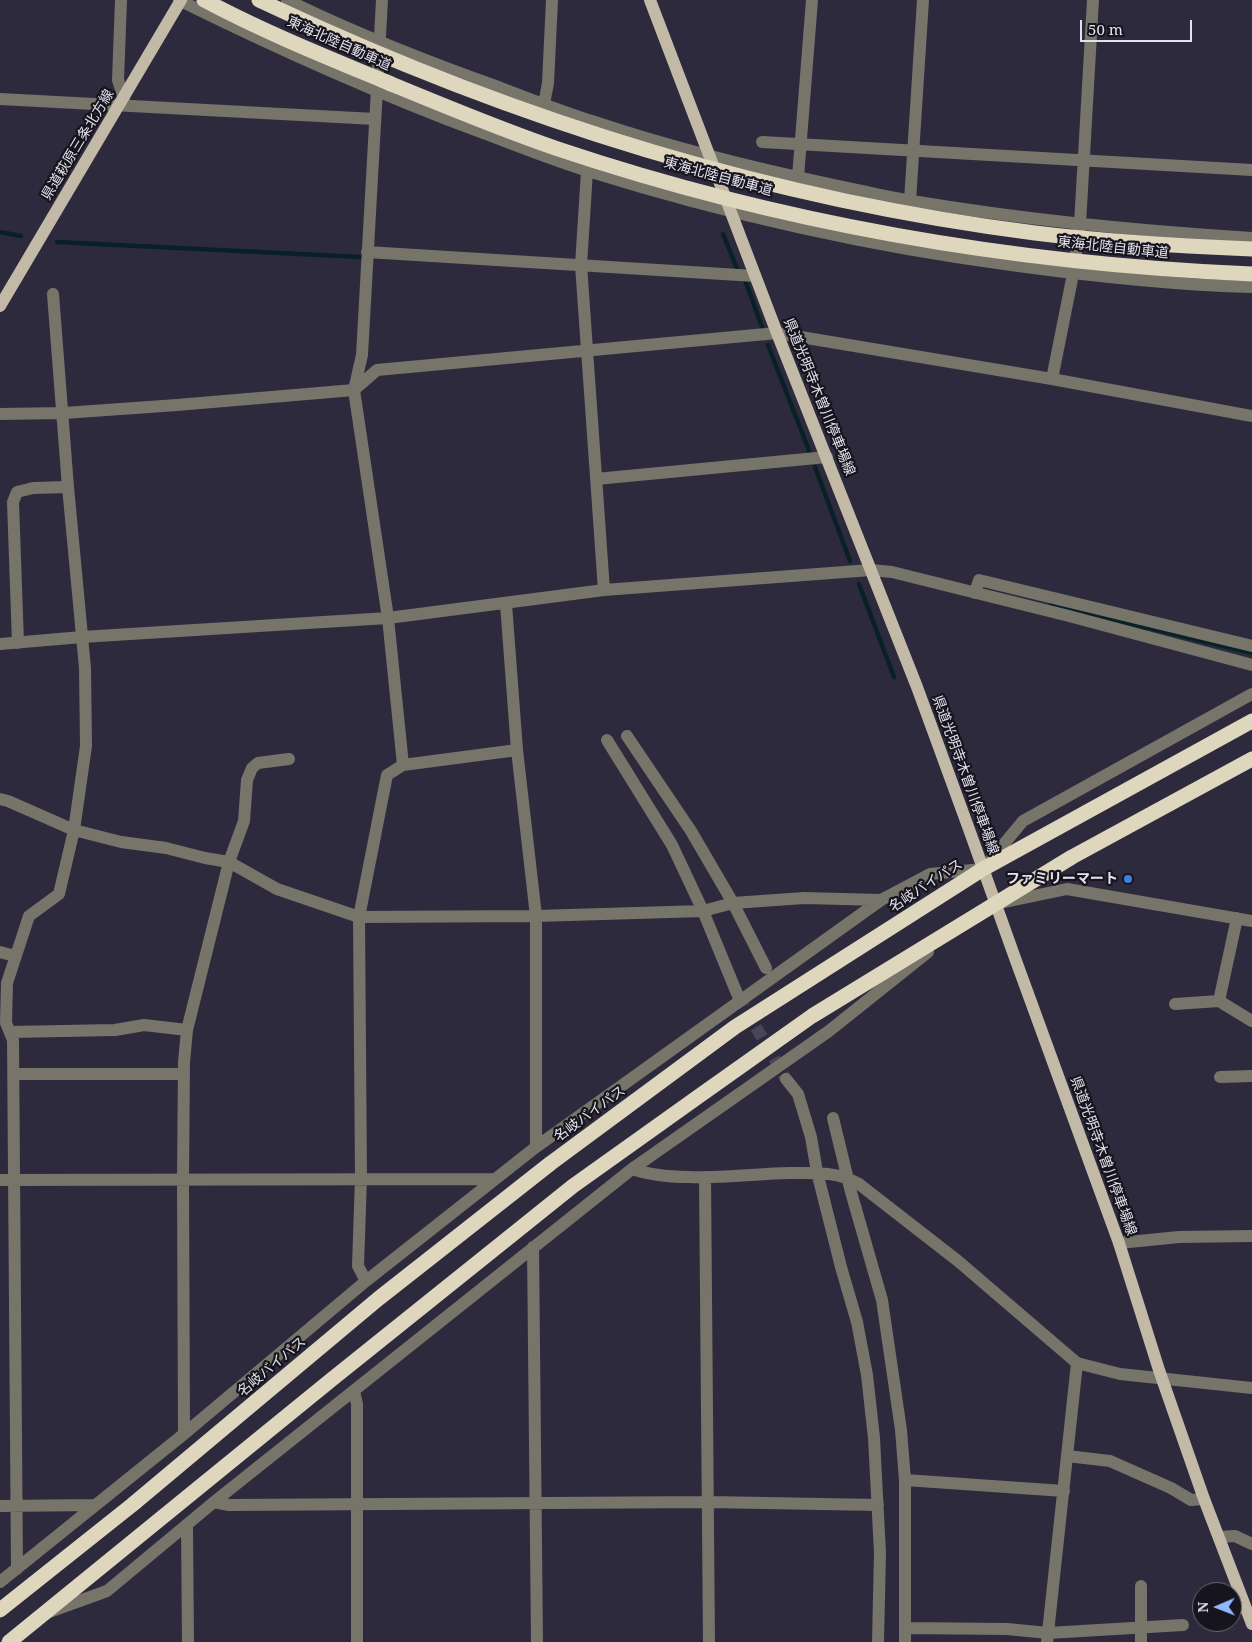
<!DOCTYPE html>
<html>
<head>
<meta charset="utf-8">
<style>
  body { margin:0 }
  #map { position:relative; width:1252px; height:1642px; overflow:hidden; background:#2e2a3d; font-family:"Noto Serif",serif }
  canvas { display:block }
  .north { position:absolute; left:1192px; top:1582px; width:50px; height:50px; box-sizing:border-box; background:#16141c; border:1px solid #686670; border-radius:50%; rotate:269deg; font-size:14px; font-weight:700; line-height:20px; text-align:center; color:#e3e1ed }
  .north::after { content:''; display:block; margin:auto; width:18px; height:22px; background:#8fb8fd; clip-path:polygon(50% 0,100% 100%,50% 72%,0 100%) }
  .scale { position:absolute; left:1080px; top:20px; width:112px; height:22px; box-sizing:border-box; border:2px solid #e3e1ed; border-top:0; padding-left:6px; font-size:15px; line-height:18px; white-space:nowrap; color:#e3e1ed; -webkit-text-stroke:4px #16141c; paint-order:stroke }
</style>
</head>
<body>
<div id="map">
<canvas width="1252" height="1642"></canvas>
<div class="north">N</div>
<div class="scale">50 m</div>
</div>
<script>
const ctx = document.querySelector('canvas').getContext('2d');
ctx.lineJoin = 'round';
function trace(path, color, width, dash) { ctx.strokeStyle = color; ctx.lineWidth = width; ctx.lineCap = dash ? 'butt' : 'round'; ctx.setLineDash(dash || []); ctx.stroke(path); }
function write(font, color, halo, rows, align = 'center') {
  ctx.font = font + ' "Noto Serif","Noto Sans JP",serif'; ctx.lineWidth = 4.5; ctx.setLineDash([]); ctx.textBaseline = 'middle'; ctx.strokeStyle = halo; ctx.fillStyle = color; for (const [text, x, y, turn = 0] of rows) {
    ctx.save(); ctx.translate(x, y); ctx.rotate((+turn || 0) * Math.PI / 180); ctx.textAlign = isNaN(turn) ? turn : align; if (halo) ctx.strokeText(text, 0, 0); ctx.fillText(text, 0, 0); ctx.restore();
  }
}
const stream = new Path2D(`
  M0,232L21,236
  M723,234L738,271
  M57,242L360,257
  M745,280L762,327
  M768,345L810,453
  M815,467L850,561
  M859,584L894,677
  M1051,604L1252,653`);
const minorTunnel = new Path2D(`
  M738,996L786,1079`);
const minor = new Path2D(`
  M121,0L118,80L124,98
  M179,0C278,49 379,94 483,133C518,146 553,160 588,171C726,214 868,246 1011,265C1091,276 1172,285 1252,287
  M287,0C356,34 428,62 501,88C532,100 563,112 595,122C673,148 753,168 834,185C860,190 886,197 912,201C1025,220 1138,231 1252,238
  M382,0L362,355L354,390L388,618L403,765
  M0,99L375,119
  M544,104L548,83L552,0
  M762,142L1252,170
  M587,171L581,265L604,590
  M798,177L812,0
  M910,201L923,0
  M367,252L755,276
  M1052,379L1073,274L1080,224L1093,0
  M0,414L64,413L177,405L354,390L377,370L777,333L1052,379L1252,416
  M596,479L827,457
  M975,593L979,580L1252,646
  M506,604L517,750L536,916V1147
  M18,643L13,502L17,492L33,488L68,487
  M0,644L82,637L388,618L604,590L871,570L892,572L1069,616L1252,665
  M627,736L691,831L733,903L766,968
  M607,740L672,845L703,911L738,996
  M0,799L8,801L74,830L121,842L166,848L205,858L229,862L277,889L359,917L536,916L703,911L733,903L804,898L881,900
  M1000,903L1067,889L1252,921
  M1237,918L1219,1001L1252,1021
  M0,952L15,956
  M1175,1004L1219,1001
  M10,1032L115,1030L144,1025L187,1030
  M14,1074H184
  M1220,1077L1252,1076
  M786,1079L798,1094L811,1137L817,1172L841,1267L857,1322L867,1375L874,1438L880,1553L878,1642
  M833,1118L851,1192L882,1300L901,1430L905,1480V1642
  M632,1169C676,1184 742,1174 789,1173C814,1173 837,1171 859,1184L958,1261L1077,1363L1120,1374L1252,1388
  M705,1177L709,1642
  M0,1180L495,1179
  M1119,1243L1179,1237L1252,1236
  M533,1247L537,1642
  M366,1281L358,1266L361,1178L359,917L387,775L403,765L517,750
  M354,1391L357,1404V1642
  M184,1434L183,1180L184,1062L187,1030L229,862L244,821L247,780L252,768L258,763L289,759
  M1067,1456L1110,1461L1171,1488L1191,1500L1204,1499
  M905,1480L1064,1491
  M214,1502L229,1505L708,1502L878,1505
  M0,1506L95,1505
  M187,1525L188,1642
  M1219,1537L1235,1536L1252,1544
  M17,1569L13,1040L6,1023L7,983L29,916L59,894L74,830L86,746L85,668L68,487L53,294
  M0,1582L184,1434L366,1281L536,1147L881,900L930,874L983,869L1023,821L1252,694
  M49,1612L107,1591L214,1502L632,1169L829,1031L928,952
  M905,1628L1007,1629L1048,1633L1183,1625
  M1047,1642L1077,1363
  M1141,1642V1586`);
const major = new Path2D(`
  M650,0L777,333L917,687L970,832L1015,958L1119,1243L1159,1370L1204,1499L1252,1624
  M0,306L181,0`);
const highway = new Path2D(`
  M0,1610L132,1505L378,1299L551,1163L735,1027L983,869L1252,721
  M9,1642L331,1380L573,1186L702,1094L812,1016L1072,857L1252,759`);
const highwayBridge = new Path2D(`
  M204,0C262,31 324,56 384,81C442,105 499,129 558,149C782,224 1017,264 1252,274
  M259,0C504,116 766,199 1035,233C1107,242 1179,246 1252,249`);
const markers = [
  [1128,879,5,"#3f7fe0"]
];
const streetNames = [
  ["東海北陸自動車道",339,44,24],
  ["県道萩原三条北方線",78,145,-59],
  ["東海北陸自動車道",718,177,15],
  ["東海北陸自動車道",1113,248,6],
  ["県道光明寺木曽川停車場線",819,397,68],
  ["県道光明寺木曽川停車場線",965,775,70],
  ["名岐バイパス",926,886,-33],
  ["名岐バイパス",590,1114,-36],
  ["県道光明寺木曽川停車場線",1103,1156,70],
  ["名岐バイパス",272,1367,-40]
];
const poiNames = [
  ["ファミリーマート",1118,879]
];
trace(stream, '#082126', 4.5);
trace(minorTunnel, '#494557', 12, [12, 6]);
trace(minor, '#77746a', 12);
trace(major, '#c2baa7', 12);
trace(highway, '#dfd6be', 15);
trace(highwayBridge, '#dfd6be', 15);
for (const [x, y, r, color] of markers) { const dot = new Path2D(); dot.arc(x, y, r, 0, 2 * Math.PI); ctx.fillStyle = color; ctx.fill(dot); trace(dot, '#16141c', 2); }
write('14px', '#e3e1ed', '#16141c', streetNames);
write('bold 14px', '#e3e1ed', '#16141c', poiNames, 'right');
</script>
</body>
</html>
